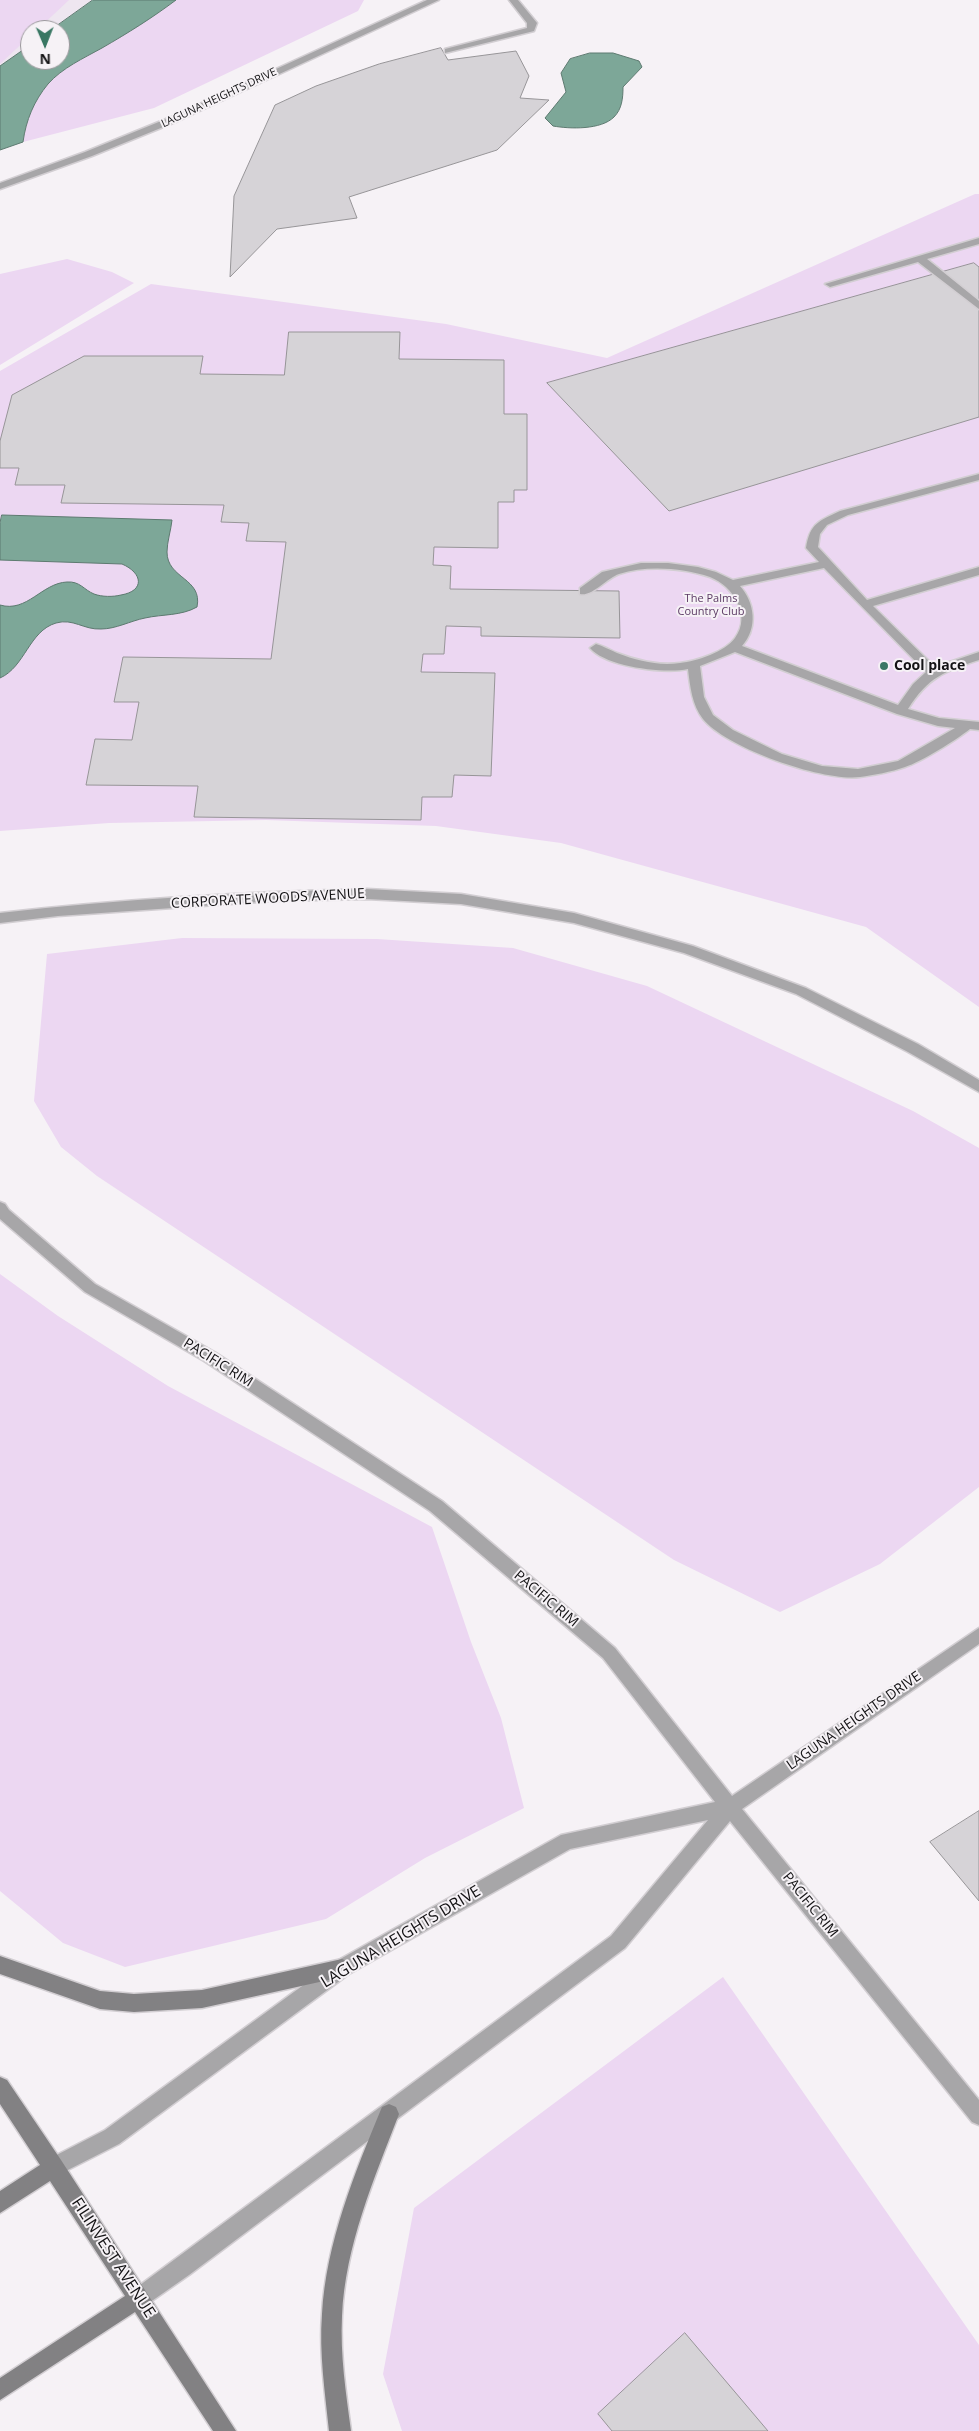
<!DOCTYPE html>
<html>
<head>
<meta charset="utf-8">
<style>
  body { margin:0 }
  #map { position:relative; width:979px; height:2431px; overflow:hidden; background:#f6f2f6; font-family:"Open Sans",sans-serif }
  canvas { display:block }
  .north { position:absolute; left:20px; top:20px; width:50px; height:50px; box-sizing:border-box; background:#f6f2f6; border:1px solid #9b989c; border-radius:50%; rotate:179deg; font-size:14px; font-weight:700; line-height:20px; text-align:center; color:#131214 }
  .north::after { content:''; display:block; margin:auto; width:18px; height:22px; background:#397763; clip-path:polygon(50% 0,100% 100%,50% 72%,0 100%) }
</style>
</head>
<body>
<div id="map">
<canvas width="979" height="2431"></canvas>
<div class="north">N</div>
</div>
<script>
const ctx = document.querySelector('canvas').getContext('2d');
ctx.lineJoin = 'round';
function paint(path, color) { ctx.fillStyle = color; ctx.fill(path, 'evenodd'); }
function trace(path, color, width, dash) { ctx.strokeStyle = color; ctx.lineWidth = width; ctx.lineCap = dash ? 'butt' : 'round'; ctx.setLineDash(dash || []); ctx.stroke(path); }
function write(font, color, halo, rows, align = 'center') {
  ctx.font = font + ' "Open Sans",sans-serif'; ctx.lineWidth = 4; ctx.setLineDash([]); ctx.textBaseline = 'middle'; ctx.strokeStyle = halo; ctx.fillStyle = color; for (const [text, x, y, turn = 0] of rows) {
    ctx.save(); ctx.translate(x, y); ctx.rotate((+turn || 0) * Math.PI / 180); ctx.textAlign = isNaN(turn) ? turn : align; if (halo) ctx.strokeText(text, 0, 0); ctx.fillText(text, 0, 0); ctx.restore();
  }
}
const built = new Path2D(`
  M0,0H93L51,30H30V45L0,66Z`);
const green = new Path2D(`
  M0,0H69L37,30H30V36L0,64Z
  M176,0H364L358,11L154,108L23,142C26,120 34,101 48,84C62,68 84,58 102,47C128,33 152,18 176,0Z
  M975,194H979V1007L866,927L561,843L436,826L266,820L109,823L0,831V371L151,284L446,324L607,358Z
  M67,259L112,272L134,283L0,365V274Z
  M182,938L377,939L513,948L647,986L913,1111L979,1148V1487L880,1564L780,1612L674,1560L97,1176L61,1147L34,1101L47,954Z
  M0,1274L58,1316L168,1386L432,1527L471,1642L501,1718L524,1808L425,1858L326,1919L125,1967L63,1943L0,1891Z
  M723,1977L979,2345V2431H402L383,2374L414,2208Z`);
const water = new Path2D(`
  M93,0H176C152,18 128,33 102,48C84,58 62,68 48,84C34,101 26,120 23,142L0,150V66L30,45V60H60V30H51Z
  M590,53H613L639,61L642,67L623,87C623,98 622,109 614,117C601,130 570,129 553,126L545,118L566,92L561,73L570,59Z
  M2,515L172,520C171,530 167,542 167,552C167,579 203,578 197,607C181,616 163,614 145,618C130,621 116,629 101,629C84,630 73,618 56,623C29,631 25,667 0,678V605C27,613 42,583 67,582C80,581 84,590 94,594C102,597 113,597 121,595C145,591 143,573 122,564L0,560V523Z`);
const building = new Path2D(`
  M441,48L448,60L516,51L529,76L520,98L549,100L497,150L349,197L357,218L277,229L230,277L234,196L275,105L316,86L379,64Z
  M974,263L979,267V417L669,511L547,383Z
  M289,332H400L399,359L504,360V414H527V490H514V502H498V548L434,547L433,565L451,566L450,589L619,591L620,638L481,636V627L446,626L444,654H423L421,672L495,673L491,776L454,775L452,797H422L421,820L194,817L198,786L86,785L95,739L132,740L139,702H114L123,657L271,659L286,542L246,541L249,523L221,522L224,505L61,503L65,485H15L19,468H0V441L12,395L84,356H203L200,374L284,375Z
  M979,1811V1901L930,1842Z
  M685,2333L768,2431H612L598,2414Z`);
const lane = new Path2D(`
  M509,0H518L537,23L534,31L445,53V49L527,28V23Z
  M979,238V244L927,259L979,301V309L918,262L830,287L825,284Z
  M979,474V480L848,515L827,525L820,534L818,547L867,600L979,567V575L873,606L935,667L979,652V660C945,671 928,677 908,709L939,718L979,722V730L970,729C956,740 921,762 905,767C891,772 874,775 860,777C824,782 726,748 703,719C692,705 690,686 688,669C665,674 606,667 590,648L596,644C603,646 610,650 617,653C638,661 658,666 680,663C697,661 725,652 735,638C752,615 733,586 710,577C683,568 647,565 619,574C607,578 592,597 580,594V588L602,572L641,563H668L698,567L716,572L733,580L819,562L806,548C810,523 819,521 840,511ZM824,568L926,672L913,684L898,705L742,646C758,628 755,603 740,586ZM735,652L897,714L938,726L955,728L898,761L858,769L822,766L782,754L733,730L713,715L704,697L700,666Z`);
const street = new Path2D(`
  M427,0H439L178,121L92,156L0,189V183L85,152L171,117Z
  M367,889L461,894L574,913L693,946L806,988L918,1044L979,1080V1092L908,1052L796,994L684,953L574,923L461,904L367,899L273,901L58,916L0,923V913C122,899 245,892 367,889Z
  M0,1202L5,1204L9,1210L95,1284L216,1353L442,1501L615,1648L732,1796L979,1628V1644L742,1809L979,2100V2125L972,2122L730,1821L625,1948L189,2275L146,2305L139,2308L132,2305L129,2298L132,2291L611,1936L708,1820L570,1849L349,1974L119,2144L54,2177L47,2174L44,2167L47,2160L105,2130L335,1962L561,1835L715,1802L603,1658L430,1511L204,1361L85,1292L0,1219Z`);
const secondary = new Path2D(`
  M0,1956L100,1991L134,1994L202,1990L342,1959L349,1962L351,1968L349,1974L342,1977L202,2008L134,2012L100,2009L0,1974Z
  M0,2077L7,2080L61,2160L236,2431H213L135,2312L0,2400V2378L125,2296L50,2181L0,2213V2191L40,2165L0,2104Z
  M389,2104L396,2107L399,2114C374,2179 345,2246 342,2316C340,2355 346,2393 351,2431H329C325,2392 319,2353 322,2314C326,2243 355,2172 382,2107Z`);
const markers = [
  [884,666,5,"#397763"]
];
const farStreetnames = [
  ["LAGUNA HEIGHTS DRIVE",219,98,-25]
];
const farParknames = [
  ["The Palms",711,599],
  ["Country Club",711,612]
];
const poiNames = [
  ["Cool place",894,666]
];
const streetNames = [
  ["CORPORATE WOODS AVENUE",268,899,-3],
  ["PACIFIC RIM",218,1363,32],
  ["PACIFIC RIM",546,1599,40],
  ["LAGUNA HEIGHTS DRIVE",854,1721,-35],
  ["PACIFIC RIM",810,1905,51]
];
const nearStreetnames = [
  ["LAGUNA HEIGHTS DRIVE",401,1937,-31],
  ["FILINVEST AVENUE",113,2258,57]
];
paint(built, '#eee6f0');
paint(green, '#ecd7f2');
paint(water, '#7da798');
trace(water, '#5d7a70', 1);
paint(building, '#d6d3d7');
trace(building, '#979598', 1);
trace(lane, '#d2ced2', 3);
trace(street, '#d2ced2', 3);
trace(secondary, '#d2ced2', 3);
paint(lane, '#a7a6a8');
paint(street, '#a7a6a8');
paint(secondary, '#828183');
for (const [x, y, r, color] of markers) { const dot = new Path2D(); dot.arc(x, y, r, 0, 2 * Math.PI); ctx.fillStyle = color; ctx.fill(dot); trace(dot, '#f6f2f6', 2); }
write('11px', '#131214', '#f6f2f6', farStreetnames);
write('11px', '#5b3a64', '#f6f2f6', farParknames);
write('bold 14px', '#131214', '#f6f2f6', poiNames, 'left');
write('14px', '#131214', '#f6f2f6', streetNames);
write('16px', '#131214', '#f6f2f6', nearStreetnames);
</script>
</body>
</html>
